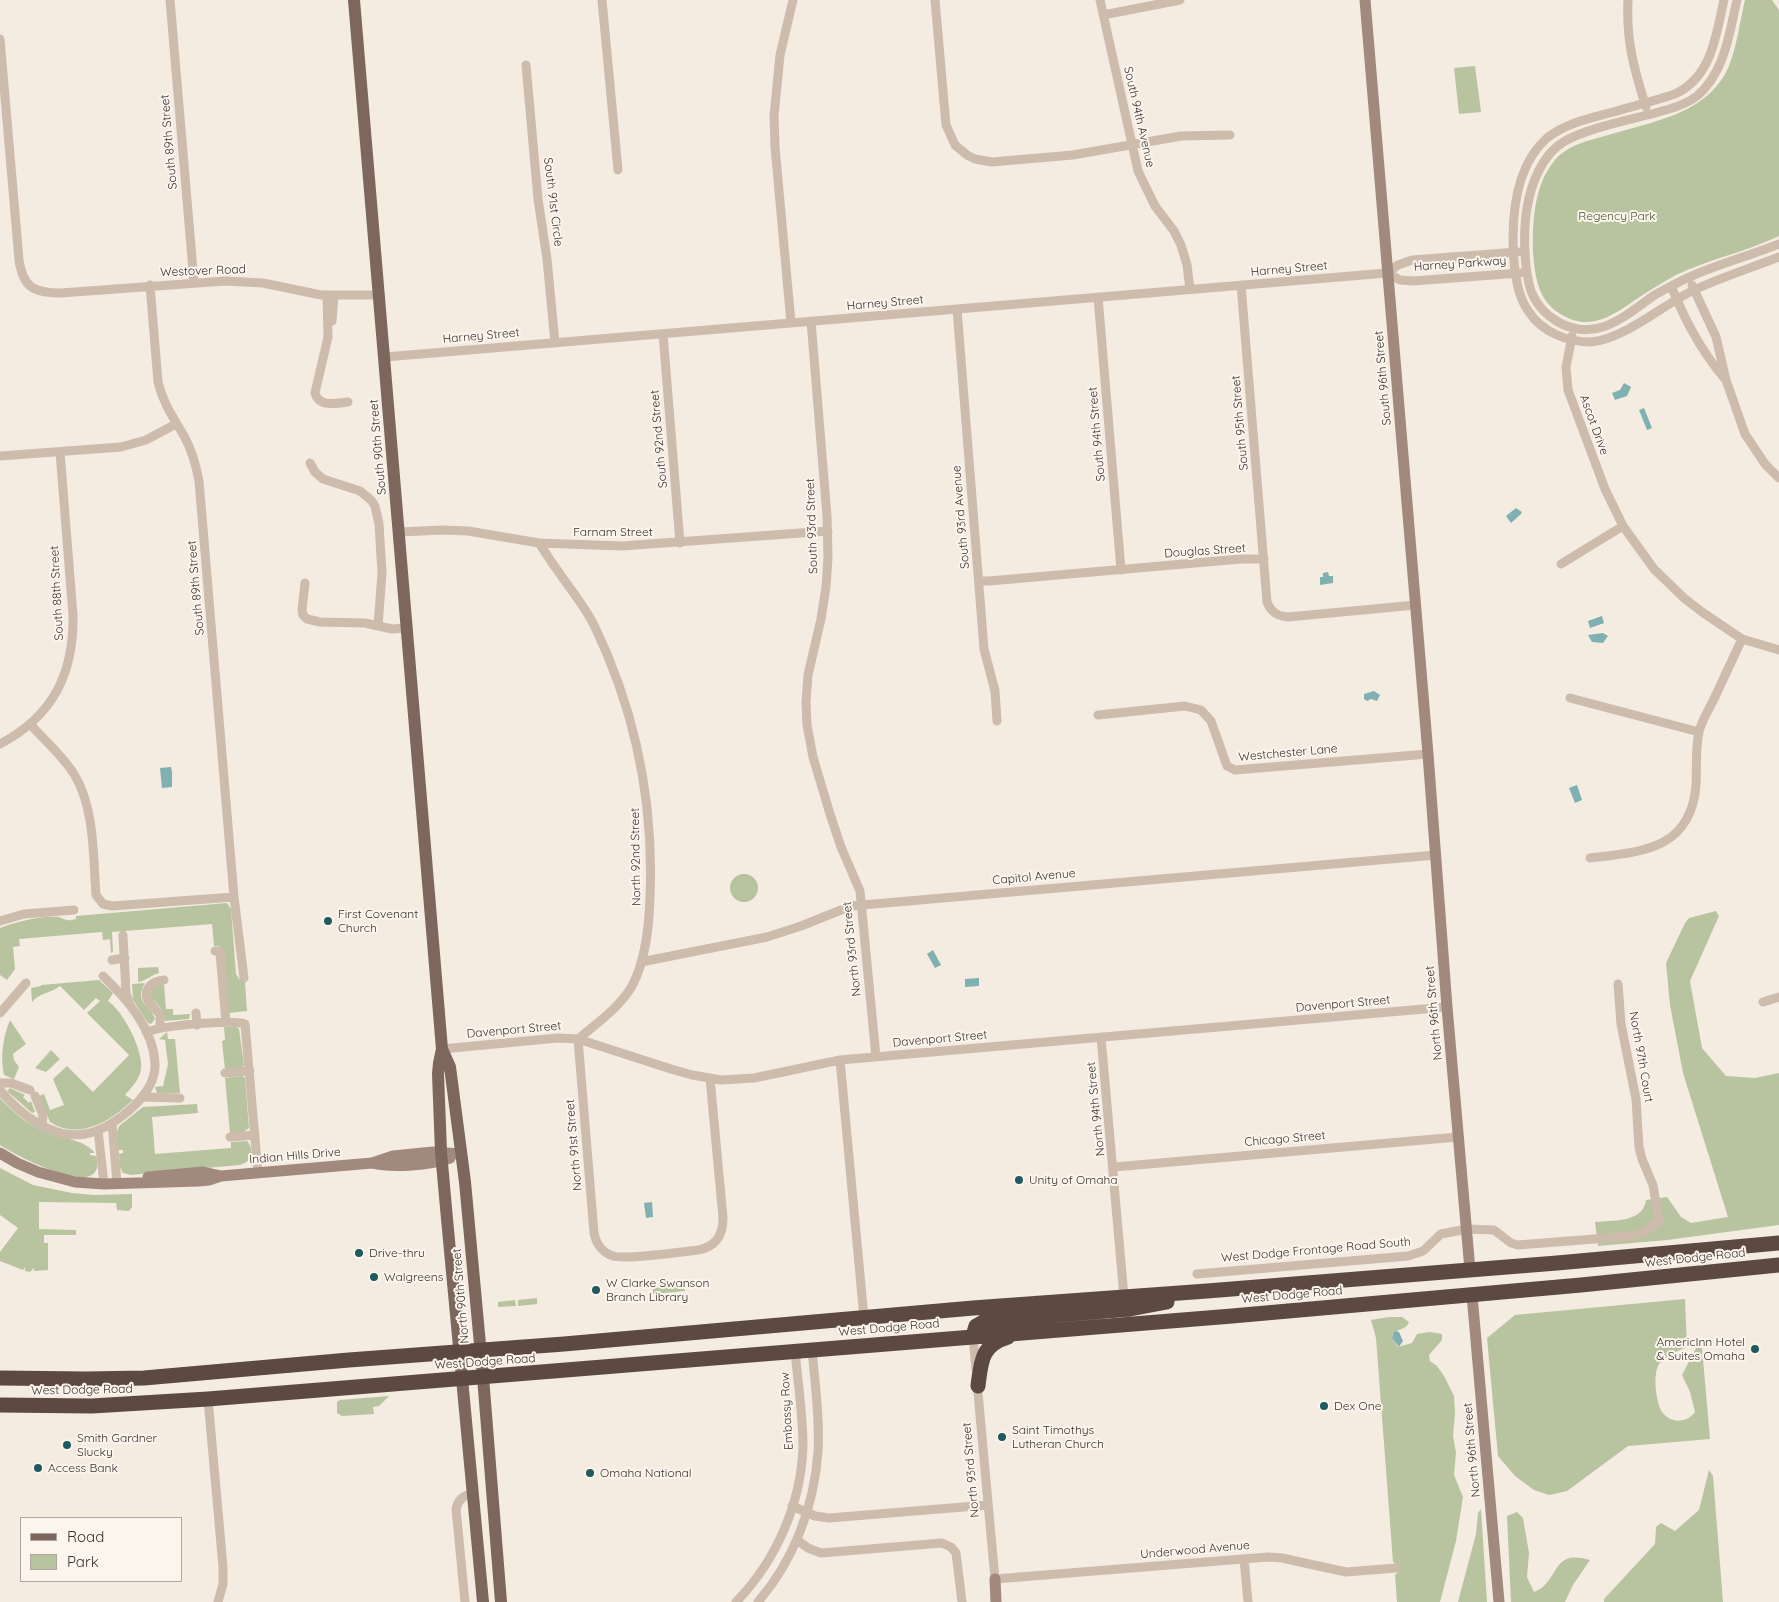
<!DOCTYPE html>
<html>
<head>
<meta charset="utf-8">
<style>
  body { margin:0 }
  #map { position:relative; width:1779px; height:1602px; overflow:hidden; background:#f4ebe1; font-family:Quicksand,sans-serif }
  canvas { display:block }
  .legend { position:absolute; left:20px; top:1517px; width:162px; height:65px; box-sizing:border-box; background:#fbf5ee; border:1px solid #aea6a0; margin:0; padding:6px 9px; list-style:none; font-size:15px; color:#3b302b }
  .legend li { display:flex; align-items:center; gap:10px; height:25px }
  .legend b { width:25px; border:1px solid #aea6a0 }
</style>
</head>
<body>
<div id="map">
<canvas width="1779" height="1602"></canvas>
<ul class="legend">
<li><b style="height:6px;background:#7d675c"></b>Road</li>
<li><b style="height:14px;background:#b8c4a0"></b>Park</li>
</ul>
</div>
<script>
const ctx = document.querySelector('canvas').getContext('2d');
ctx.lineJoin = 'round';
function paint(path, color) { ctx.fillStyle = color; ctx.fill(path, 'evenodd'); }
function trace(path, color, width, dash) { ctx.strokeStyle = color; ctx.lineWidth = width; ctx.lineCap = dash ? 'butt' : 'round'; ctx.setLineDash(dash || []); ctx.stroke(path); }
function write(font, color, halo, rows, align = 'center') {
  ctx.font = font + ' Quicksand,sans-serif'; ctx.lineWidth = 4; ctx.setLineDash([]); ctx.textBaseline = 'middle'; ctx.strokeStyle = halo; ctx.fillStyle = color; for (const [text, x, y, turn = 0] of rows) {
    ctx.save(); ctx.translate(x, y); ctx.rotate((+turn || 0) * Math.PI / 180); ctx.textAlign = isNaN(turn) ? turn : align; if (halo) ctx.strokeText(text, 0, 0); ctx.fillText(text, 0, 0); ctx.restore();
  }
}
const green = new Path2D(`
  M1745,0H1772L1779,10V236C1746,252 1709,259 1676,275C1663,282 1650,290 1638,298C1612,316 1589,333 1559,313C1538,300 1535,276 1533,253C1532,223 1534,184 1555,160C1568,145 1587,141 1605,136C1650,122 1708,115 1729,66C1737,46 1740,21 1745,0Z
  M1475,66L1481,112L1459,114L1454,68Z
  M730 888a14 14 0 1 1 28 0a14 14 0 1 1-28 0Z
  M227,903L231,909L236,974L239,979L245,982L247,1011L229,1013L224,952L219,946H214L212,924L112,932L113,952L111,953L110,939L103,940L102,932L19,939L20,946L13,947L15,969L7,980L0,975V928C15,922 42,915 58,917C66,919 66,922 76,919V916Z
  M1716,911L1719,916L1690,981L1702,1048L1726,1076L1755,1078L1779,1073V1225L1667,1240L1598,1246L1595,1222C1613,1220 1643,1223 1646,1200L1667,1197L1681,1217L1691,1223L1728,1217L1683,1073L1670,1005L1666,963L1685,923L1689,918Z
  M158,967L159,973C151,975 146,981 138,982V968Z
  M99,980L113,993L108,1001C123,1011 144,1051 141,1069C140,1079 131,1088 125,1095L133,1100C111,1121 79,1141 50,1122L39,1096L44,1094L50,1110L64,1105L53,1079L67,1066L93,1092L129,1055L87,1013L100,1001L96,998L84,1010L60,986C51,993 39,993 32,1002L31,988L41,986V985Z
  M145,983C133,1002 151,1005 155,1019L151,1024L148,1023L133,1000L132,984Z
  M164,984L166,1009H173V1015L190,1014L189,1019L165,1021C164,1018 163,1013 162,1010C157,1001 144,998 155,986Z
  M10,1020L26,1044L13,1054L14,1060L19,1067L14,1079L4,1075C0,1057 3,1037 10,1020Z
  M224,1027H236L239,1029L244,1065L242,1068L225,1070L222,1041L225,1040Z
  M167,1032L168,1039H175L180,1093H157L155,1087L163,1086L168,1064L165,1040L159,1039Z
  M51,1050L60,1059L46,1072L35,1068Z
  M242,1076L245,1078L249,1128L243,1132L230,1133L225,1078Z
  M10,1088L25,1095L23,1097L29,1103L31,1101L35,1112L32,1113L7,1091Z
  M0,1098C13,1112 27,1124 44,1131C61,1139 82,1138 95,1153H90V1155L96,1156C109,1205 15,1155 0,1145Z
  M197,1104L198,1113L152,1117L155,1154L231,1148V1142L247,1141C255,1150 252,1163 239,1165L131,1175L123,1173L120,1167L119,1154L123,1153V1150H118L117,1132L119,1126L143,1107Z
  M0,1168L33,1185L72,1193L94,1195L132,1194V1207L129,1211L117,1210L116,1203L39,1202V1229L76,1230V1235H44V1243H48V1270L34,1271V1268L30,1272L25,1271V1267L23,1270L0,1261V1252L18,1228L0,1215Z
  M684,1285L685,1291L653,1294V1288Z
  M537,1298V1304L518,1306V1300Z
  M1685,1299L1687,1347C1678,1351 1667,1355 1660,1363C1652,1371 1656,1403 1662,1412C1671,1424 1687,1423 1695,1412L1690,1392L1682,1375L1696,1348H1702L1710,1439L1628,1446L1567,1491L1549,1495L1534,1490L1515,1476L1498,1456L1487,1338L1515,1315Z
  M515,1300L516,1306L498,1307V1302Z
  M1389,1317H1402L1409,1322C1406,1331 1396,1328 1392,1335V1338L1398,1347L1412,1343L1417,1334L1430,1332L1442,1334V1340L1429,1355L1430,1361L1437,1366L1444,1376L1454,1396L1455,1413L1453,1436L1456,1453L1454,1475L1463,1497L1456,1541L1440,1602H1397L1395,1575L1399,1571V1566L1393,1562L1376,1338L1371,1320Z
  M389,1396L379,1406L373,1407L374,1414L342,1416L337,1413V1402L340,1400Z
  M1709,1470L1713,1476L1723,1602H1604V1599L1655,1544L1656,1527L1661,1523L1675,1531L1699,1510Z
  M1481,1509L1487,1602H1458L1476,1534L1478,1513Z
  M1517,1512L1523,1518L1529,1553L1527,1577L1534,1592C1561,1581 1550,1548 1590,1560L1573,1585L1565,1602H1511L1507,1516Z`);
const water = new Path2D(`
  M1624,383L1631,387L1627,396L1615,400L1612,393L1620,390Z
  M1644,408L1652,428L1647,430L1639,410Z
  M1516,508L1522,512L1521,514L1511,523L1506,516Z
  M1328,572L1329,576H1333V583L1320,585V577H1323V573Z
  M1602,616L1604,623L1590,628L1588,621Z
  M1603,633L1608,636L1603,643L1592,642L1588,635Z
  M1374,691L1380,695L1377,701L1371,699L1367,701L1364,699V694Z
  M171,767L172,772V787L162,788L160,768Z
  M1577,785L1582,800L1575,803L1569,788Z
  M933,950L941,965L935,968L927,954Z
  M979,978V986L965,987V979Z
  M652,1202L653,1217L646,1218L644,1203Z
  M1396,1331L1399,1332L1403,1341L1399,1347L1392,1338L1393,1333Z`);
const street = new Path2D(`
  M170,0L194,282
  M602,0L618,170
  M935,0L946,125L955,145L967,155L975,159L992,162L1073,155L1181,136L1230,135
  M1100,0L1138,171L1155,206L1174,231L1181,245L1187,265L1190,289
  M1628,0C1626,41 1634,69 1646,107
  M1724,0C1716,35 1712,77 1675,94C1654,101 1634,106 1613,112C1591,118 1566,123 1547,138C1513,168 1511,221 1514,262C1516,279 1518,297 1529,312C1542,332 1567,342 1591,342C1623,340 1664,304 1694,290C1722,277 1751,268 1779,257
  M1737,0C1729,34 1725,72 1697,96C1685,105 1670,109 1655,113C1629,120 1588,128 1565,141C1542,154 1531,184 1527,208C1523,232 1524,269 1531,291C1536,304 1546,315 1558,322C1596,343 1624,317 1653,296C1663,290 1673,285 1683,280C1714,265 1747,257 1779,244
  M1103,15L1180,0
  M0,39L19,260C23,287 33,293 61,293L225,281L263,283L321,295H380
  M526,65L538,199L547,259L555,343
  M1387,273L1398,265L1412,260L1518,252
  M1387,273L1400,280L1413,281L1520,273
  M150,285L158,382C163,403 173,417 184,436C192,450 196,465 199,481L234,897L244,978
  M1241,285L1267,602C1271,612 1277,616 1288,617L1416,605
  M1692,285L1716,337L1726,380L1745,434L1765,464L1779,478
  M1671,286C1685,320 1700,349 1724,378
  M327,296L328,337L315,393C319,408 336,403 348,402
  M1098,297L1121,570
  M957,309L984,649L995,691L997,721
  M332,321L334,296
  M811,321L827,516L828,557L826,587L821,619L808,675L806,702L807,725L813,757L830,814L841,847L860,891L876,1057
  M791,323L775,147L774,116L780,55L793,0
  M663,334L680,543
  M1572,336L1566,367L1568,390L1605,489L1623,526L1654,569L1684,598L1702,612L1742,639L1779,650
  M385,357L1387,273
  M0,456L121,447L146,440L176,424
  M310,463L315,472L323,479L360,491L371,500L375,506L379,524L382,573L378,626
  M399,532L443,530L468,531L539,543L622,546L828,531
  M539,543C545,552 551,562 558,571C570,589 584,605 594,625C635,710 654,803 650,897C649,926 646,960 632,986C620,1007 597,1023 578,1039L594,1233C596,1243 602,1253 613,1256C626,1260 681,1252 698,1250C715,1247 723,1236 723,1218L710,1078
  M1561,564L1623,526
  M979,581H989L1241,559H1264
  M305,583L302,610L303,615L307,619L320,622L365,623L392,629L407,628
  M1570,698L1699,732
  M1098,715L1185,706L1201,710L1211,721L1227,766L1235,770L1428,754
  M31,725C45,741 63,756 74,774C95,808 93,857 96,895L103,904L112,906L234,897
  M0,744C53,716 74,674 73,615L60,452
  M1590,858C1641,852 1691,850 1696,785C1697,768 1695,750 1699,732C1701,722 1708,711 1713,701C1723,680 1732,660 1742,639
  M0,921L24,914L74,910
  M123,935L126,993L129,1002
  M215,951H219L220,953L226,1022
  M112,960L125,958
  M641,962L767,937L801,926L851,906L1436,855
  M1763,1002L1779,997
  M0,1013L26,983
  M196,1013L197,1025
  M160,1028V1015C157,1010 152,1007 149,1002C141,990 152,981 164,980
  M146,1032C163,1026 228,1019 245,1024L258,1173
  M1101,1037L1124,1297
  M442,1049L558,1038L578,1039L671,1069L692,1075L721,1080L754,1078L840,1060L1447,1007
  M840,1060L864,1318
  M225,1073L250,1071
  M0,1083H11L30,1090
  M0,1090C19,1113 52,1140 85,1134C103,1131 120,1119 134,1106C145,1095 156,1080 155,1063C153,1028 126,998 103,976
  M35,1096L43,1115L42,1125
  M142,1097L180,1098
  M112,1123L117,1183
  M98,1130L104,1184
  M230,1137L255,1135
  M1114,1167L1458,1137
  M1197,1274L1408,1256L1423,1251L1441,1234L1467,1229L1494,1230L1511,1243L1518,1245L1632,1236L1644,1232L1659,1221L1653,1185L1642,1159L1639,1147L1636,1099L1621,1024L1618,984
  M973,1336L976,1369
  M977,1382L995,1579L1268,1557L1282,1558L1346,1572L1396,1568
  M208,1399L223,1567V1584L218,1602
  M792,1506L815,1516L829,1518L988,1505
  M797,1540L808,1548L821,1553L942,1543L951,1547L956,1553L962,1602
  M1244,1559L1248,1602
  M465,1602L456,1509C458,1499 464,1496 473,1492
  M736,1602C776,1561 801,1504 803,1447C803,1415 798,1383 795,1351
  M758,1602C794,1560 814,1507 818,1452C820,1419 815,1383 812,1350`);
const secondary = new Path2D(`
  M1365,0L1428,754L1447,1007L1470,1270
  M0,1153L17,1163L38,1172L75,1182L104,1184L199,1181L209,1180L221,1176L372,1163L393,1156L433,1152L461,1154
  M372,1163C393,1168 430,1165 450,1158
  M148,1177L203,1172L221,1176
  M1472,1295L1499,1602
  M995,1579L996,1602`);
const primary = new Path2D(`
  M354,0L442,1049L439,1063L438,1074L441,1152L447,1219L483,1602
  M442,1049L450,1067L465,1182L483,1377L501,1602`);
const highway = new Path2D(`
  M973,1336L976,1326L985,1321L1130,1309L1167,1302
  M0,1378L86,1379L144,1378L349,1360L564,1344L973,1308L1207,1291L1557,1263L1779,1243
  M978,1386C981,1362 981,1345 1008,1337
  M0,1405L92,1406L208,1399L1232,1316L1581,1285L1779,1265`);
const markers = [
  [328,921,5,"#1f5a5e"],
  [1019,1180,5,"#1f5a5e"],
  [359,1253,5,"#1f5a5e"],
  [374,1277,5,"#1f5a5e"],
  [596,1290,5,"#1f5a5e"],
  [1755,1349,5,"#1f5a5e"],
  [1324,1406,5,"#1f5a5e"],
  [1002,1437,5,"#1f5a5e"],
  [67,1445,5,"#1f5a5e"],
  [38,1468,5,"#1f5a5e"],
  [590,1473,5,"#1f5a5e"]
];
const streetNames = [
  ["South 94th Avenue",1139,117,77],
  ["South 89th Street",169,142,-95],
  ["South 91st Circle",553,202,83],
  ["Harney Parkway",1460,264,-4],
  ["Harney Street",1289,269,-5],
  ["Westover Road",203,271,-2],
  ["Harney Street",885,303,-5],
  ["Harney Street",481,336,-5],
  ["South 96th Street",1383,378,-95],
  ["South 95th Street",1240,423,-95],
  ["Ascot Drive",1594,425,70],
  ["South 94th Street",1097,434,-95],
  ["South 92nd Street",659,439,-95],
  ["South 90th Street",378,447,-95],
  ["South 93rd Avenue",961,517,-95],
  ["South 93rd Street",812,526,-92],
  ["Farnam Street",613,532],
  ["Douglas Street",1205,551,-4],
  ["South 89th Street",196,588,-95],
  ["South 88th Street",57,593,-93],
  ["Westchester Lane",1288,753,-5],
  ["North 92nd Street",636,857,-91],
  ["Capitol Avenue",1034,877,-5],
  ["North 93rd Street",852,949,-96],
  ["Davenport Street",1343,1004,-5],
  ["North 96th Street",1434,1013,-95],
  ["Davenport Street",514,1030,-5],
  ["Davenport Street",940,1039,-5],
  ["North 97th Court",1641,1057,80],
  ["North 94th Street",1096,1109,-96],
  ["Chicago Street",1285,1139,-5],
  ["North 91st Street",574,1145,-95],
  ["Indian Hills Drive",295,1156,-5],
  ["West Dodge Frontage Road South",1316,1250,-5],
  ["West Dodge Road",1695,1258,-6],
  ["West Dodge Road",1292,1295,-5],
  ["North 90th Street",461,1296,-95],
  ["West Dodge Road",889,1328,-5],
  ["West Dodge Road",485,1362,-4],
  ["West Dodge Road",82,1390,-1],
  ["Embassy Row",787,1411,-93],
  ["North 96th Street",1472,1450,-95],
  ["North 93rd Street",971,1470,-95],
  ["Underwood Avenue",1195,1550,-5]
];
const parkNames = [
  ["Regency Park",1617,216]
];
const poiNames = [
  ["First Covenant",338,914],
  ["Church",338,928],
  ["Unity of Omaha",1029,1180],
  ["Drive-thru",369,1253],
  ["Walgreens",384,1277],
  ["W Clarke Swanson",606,1283],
  ["Branch Library",606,1297],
  ["AmericInn Hotel",1745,1342,"right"],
  ["& Suites Omaha",1745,1356,"right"],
  ["Dex One",1334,1406],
  ["Saint Timothys",1012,1430],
  ["Lutheran Church",1012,1444],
  ["Smith Gardner",77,1438],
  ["Slucky",77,1452],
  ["Access Bank",48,1468],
  ["Omaha National",600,1473]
];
paint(green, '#b8c4a0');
paint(water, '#7fb0b2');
trace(street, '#cdbbac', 9);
trace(secondary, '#a18a7d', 11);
trace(primary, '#7d675c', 12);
trace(highway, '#5c4a42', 15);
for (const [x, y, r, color] of markers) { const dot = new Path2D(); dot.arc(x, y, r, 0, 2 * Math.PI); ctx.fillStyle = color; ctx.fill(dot); trace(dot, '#fbf5ee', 2); }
write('12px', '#3b302b', '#fbf5ee', streetNames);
write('12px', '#4a5a2e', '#fbf5ee', parkNames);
write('12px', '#3b302b', '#fbf5ee', poiNames, 'left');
</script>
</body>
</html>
